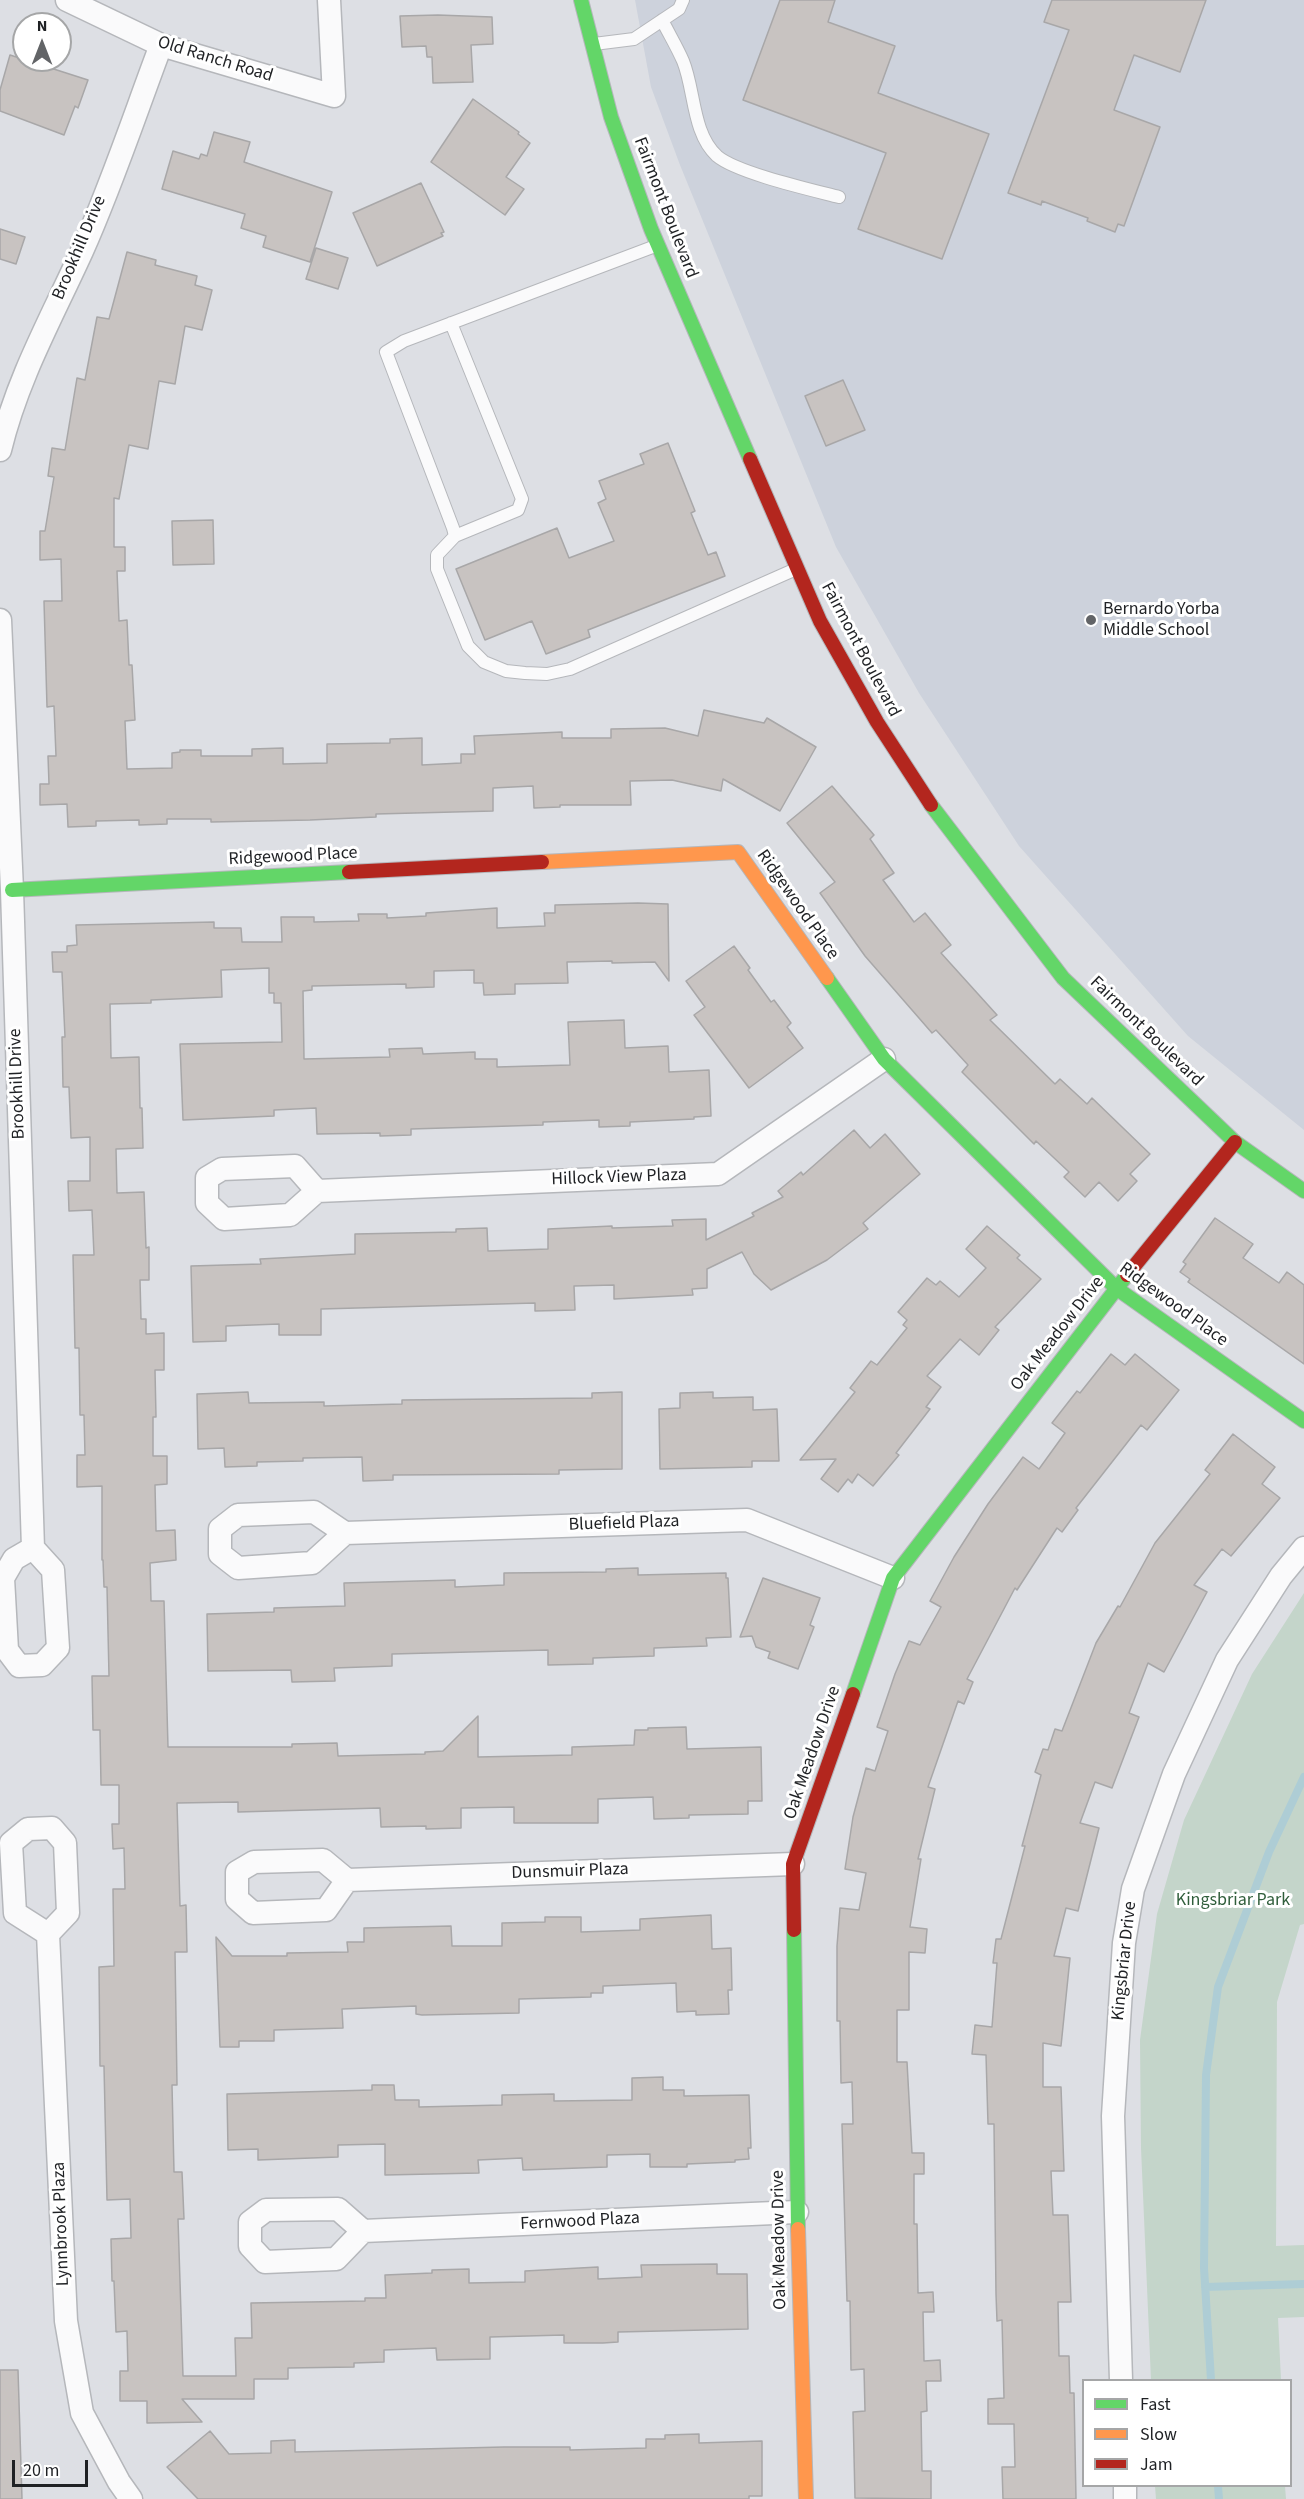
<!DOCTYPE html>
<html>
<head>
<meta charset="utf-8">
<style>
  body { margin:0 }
  #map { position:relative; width:1304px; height:2499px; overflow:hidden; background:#dddfe4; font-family:"Source Sans 3",sans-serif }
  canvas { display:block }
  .legend { position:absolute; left:1082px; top:2379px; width:210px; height:108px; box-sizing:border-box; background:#fff; border:2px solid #a5a6a7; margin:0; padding:8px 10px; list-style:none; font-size:18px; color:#1f2124 }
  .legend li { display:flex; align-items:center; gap:12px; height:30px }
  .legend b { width:30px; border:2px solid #a5a6a7 }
  .north { position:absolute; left:12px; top:12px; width:60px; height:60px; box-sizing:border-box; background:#fff; border:2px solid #a5a6a7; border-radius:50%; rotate:0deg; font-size:16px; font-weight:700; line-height:24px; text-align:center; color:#1f2124 }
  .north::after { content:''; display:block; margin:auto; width:21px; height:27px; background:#626467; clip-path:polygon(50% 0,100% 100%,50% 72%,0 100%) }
  .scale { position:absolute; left:12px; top:2460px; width:76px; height:27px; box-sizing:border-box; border:3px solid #1f2124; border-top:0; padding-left:8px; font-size:18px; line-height:21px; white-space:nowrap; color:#1f2124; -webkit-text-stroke:4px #fff; paint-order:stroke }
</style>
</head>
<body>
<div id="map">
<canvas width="1304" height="2499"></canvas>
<ul class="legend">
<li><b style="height:8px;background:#63d668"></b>Fast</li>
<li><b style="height:8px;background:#ff974d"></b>Slow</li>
<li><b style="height:8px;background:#b3261e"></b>Jam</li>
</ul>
<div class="north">N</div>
<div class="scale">20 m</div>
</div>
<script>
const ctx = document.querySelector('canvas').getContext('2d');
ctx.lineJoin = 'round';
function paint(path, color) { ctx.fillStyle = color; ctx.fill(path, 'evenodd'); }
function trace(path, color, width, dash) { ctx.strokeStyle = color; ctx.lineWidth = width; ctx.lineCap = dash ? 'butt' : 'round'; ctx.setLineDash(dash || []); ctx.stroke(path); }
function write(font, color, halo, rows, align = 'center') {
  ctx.font = font + ' "Source Sans 3",sans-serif'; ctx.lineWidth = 6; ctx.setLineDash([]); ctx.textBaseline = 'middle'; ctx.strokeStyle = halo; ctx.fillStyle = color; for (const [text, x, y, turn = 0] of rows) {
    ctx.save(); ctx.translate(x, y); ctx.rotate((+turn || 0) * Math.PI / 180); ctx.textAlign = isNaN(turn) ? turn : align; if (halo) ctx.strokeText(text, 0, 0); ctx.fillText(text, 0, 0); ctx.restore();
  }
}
const built = new Path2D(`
  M635,0H1304V1130L1188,1036L1019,846L919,693L836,547L680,165L651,87Z`);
const green = new Path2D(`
  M1304,1593V1924L1300,1925L1277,2002L1276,2246L1304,2245V2317L1278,2318L1281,2380H1151L1141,2148L1140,2040L1157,1914L1184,1820L1252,1674Z
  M1155,2486H1285L1286,2499H1156Z`);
const stream = new Path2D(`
  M1205,2287L1304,2284
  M1211,2380L1204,2268L1206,2075L1218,1987L1269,1852L1304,1777
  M1218,2486L1219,2499`);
const building = new Path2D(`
  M780,0H835L828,22L895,46L878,93L989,134L942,259L858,229L886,153L743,100Z
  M1052,0H1206L1180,72L1134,55L1114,110L1160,127L1124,226L1118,224L1115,232L1087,221L1088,218L1042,201L1041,205L1008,193L1069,30L1044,22Z
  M438,15L492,17L493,44L471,45L473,82L433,83L432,57H427L426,46L402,47L400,16Z
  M10,55L88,80L78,108L75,106L64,135L0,111V90Z
  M473,99L519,132L518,134L530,143L506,177L524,189L505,215L431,162Z
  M214,132L250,142L244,162L332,192L310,262L263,247L266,236L241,228L245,214L162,189L173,151L199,159L201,154L207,156Z
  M421,183L444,232L441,233L443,236L377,266L353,213Z
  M0,229L25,237L16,264L0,259Z
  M316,248L348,258L338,289L306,279Z
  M127,252L156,260L155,265L197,276L195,285L212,290L202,330L185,326L175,384L159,381L148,449L129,445L119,499L114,498V547H125V571H117L119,621L127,620L129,665H132L135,720L125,721L127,769L172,768V753L180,752V750H201V756H252V749L283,748V764L327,763V744L390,743V739L422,738V765L461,763V754H475L474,736L562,732V738H611V729L665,728L698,736L704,710L764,723L767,718L816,747L780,811L723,779L721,791L672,780L630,781L631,805H560V807L534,808L533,786L493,788V811L376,814V817L310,820L211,822V819H167V824L139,825V820L96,821V826L68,827L67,804L40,805V784H49L48,756H56L54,706L47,707L44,601H62L61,559L40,560V531H45L54,477L48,476L52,448L65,450L77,378L85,380L97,317L109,319Z
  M843,380L865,430L826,446L805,396Z
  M668,443L695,511L691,513L708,555L716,552L725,576L588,630L590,637L546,654L532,621L485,640L456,569L557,528L569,558L614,541L598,503L606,499L599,481L644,464L640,454Z
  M213,520L214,564L173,565L172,521Z
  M832,786L874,835L870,839L894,873L883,880L914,922L925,913L951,945L941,953L997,1015L990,1020L1055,1084L1060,1079L1087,1104L1092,1098L1150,1154L1130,1174L1137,1181L1118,1201L1099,1182L1085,1197L1064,1177L1069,1172L1036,1141L1034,1144L962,1072L968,1065L936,1030L932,1033L865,956L820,893L835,882L787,823Z
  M638,903L668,904L669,981L655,962L612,963V961L567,962L568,983L515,984V994L484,995L483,983H474V970L434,971V987L406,988V984L312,986V990L303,991L304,1059L390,1057L389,1049L422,1048L423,1054L475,1052V1059H497V1067L570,1065L568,1022L624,1020L625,1048L668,1046L669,1072L709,1070L711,1116L694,1117V1119L630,1122V1126L599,1127V1120L543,1122V1125L411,1129V1135L380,1136V1133L317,1134L316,1108L274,1110V1116L183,1120L180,1044L282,1042L281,1003H274V993H269V968L221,970L222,997L151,1000V1003L110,1004L111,1058L139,1057L140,1108H142L143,1148L116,1149L117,1193L144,1192L146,1248L149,1247V1280H140L141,1319H146V1334L164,1333V1370H155L156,1417H153V1456H167V1484L155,1485L156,1531L175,1530L176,1560L150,1563L151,1601H164L168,1747H292V1744L337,1743L338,1756L425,1754V1752L443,1751L478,1716V1757L572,1755V1747L634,1745L635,1730H648V1728L686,1727L687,1749L761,1747L762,1801H748V1814L689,1815V1818L654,1819L653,1797L598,1799V1823H514V1807L461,1808V1828L426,1829V1826L381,1827L380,1808L238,1812V1802L177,1803L180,1906L186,1905L187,1952H175L177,2085H172L174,2172H182L184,2219H178L183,2376H236L235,2338H252L251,2303L365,2301V2298H386L385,2275L432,2273V2270L469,2269V2283L525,2282V2271L598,2267V2279L642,2277L641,2265L717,2264V2274H747L748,2329L618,2332V2342L603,2343H564V2335L490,2337V2359L437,2360L436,2348L384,2350V2362L354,2363V2367L288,2368V2379H254V2399H182L202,2422L147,2423V2401H120V2371H128L127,2331L116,2332L114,2281H112L111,2239L131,2238L130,2199L107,2200L104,2066H100L99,1967L114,1966L113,1889H125L124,1848L113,1849L112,1824H119V1785H101L100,1730H93L92,1676H109L107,1587H104L103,1560H102V1486L77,1487V1455H85L84,1415H80L79,1348H75L73,1255H94L92,1210L69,1211L68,1181H90V1137L71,1138L69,1087H63L62,1037H65L62,972H53L52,952H67V946L77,945L76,925L214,922V928H241L242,942H282L281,917H314V922L359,921L358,914H387V918L426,916V913L497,908V928L545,926L544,913H555V905Z
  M734,946L750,968L748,970L771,1002L774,1000L791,1023L787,1027L803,1048L749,1088L694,1015L705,1007L686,981Z
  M854,1130L870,1148L885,1134L920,1174L863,1223L868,1229L827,1260L771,1290L754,1274L742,1252L707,1269V1288L692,1289L693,1295L614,1299V1285L574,1286L575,1310L535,1311V1303L321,1309V1335H279V1324L226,1326V1341L193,1342L191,1266L261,1264L260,1259L355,1254V1234L456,1232V1229L487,1228L488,1251L548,1249V1229L612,1226V1228L673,1226L672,1220L706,1219V1240L754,1216L752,1213L783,1197L778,1191L801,1172L803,1175Z
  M1215,1218L1253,1244L1243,1258L1279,1283L1287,1272L1304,1285V1364L1188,1282L1190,1279L1180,1272L1186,1264L1183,1262Z
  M987,1226L1020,1255L1017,1258L1041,1279L995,1327L999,1330L979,1355L960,1339L927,1376L941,1387L926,1407L930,1409L896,1453L899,1455L873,1486L858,1474L852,1483L848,1479L838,1492L821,1479L836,1459L800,1460L855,1392L850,1388L871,1361L877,1365L907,1328L903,1325L907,1320L898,1312L927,1278L936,1285L940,1281L959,1297L986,1268L966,1249Z
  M1111,1354L1125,1365L1135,1354L1179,1390L1147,1430L1141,1425L1076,1508L1078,1510L1062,1532L1057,1528L1017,1590L1015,1588L967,1679L973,1682L964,1704L958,1701L928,1787L935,1789L918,1859H921L910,1927L927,1929L925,1953L909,1952V2010H897V2062H907L912,2153H924V2174H914V2224H917L918,2293L933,2292L934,2312H923L924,2361L940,2360L941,2381H926L927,2411L921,2412L922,2471H931V2499L855,2498L853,2412L865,2411L864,2369L851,2370L850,2301H847L842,2124H853L852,2082L841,2083L840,2021H837V1946L840,1908L859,1910L866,1873L845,1869L853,1817L866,1768L875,1771L888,1731L877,1727L895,1674L909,1641L920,1645L941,1607L930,1601L954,1557L988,1504L1023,1457L1039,1469L1065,1433L1052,1423L1077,1391L1080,1393Z
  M248,1392L249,1403L324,1402V1406L402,1404V1400L592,1398V1393L622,1392V1469L559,1470V1474L393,1475V1480L363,1481L362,1457L303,1458V1461L257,1462V1466L225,1467L224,1448L198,1449L197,1394Z
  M713,1392V1398L753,1397V1410L777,1409L779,1461H752V1467L660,1469L659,1409L680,1408V1393Z
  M1233,1434L1275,1467L1262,1484L1280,1498L1231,1556L1222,1549L1194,1585L1207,1592L1164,1672L1148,1663L1129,1713L1139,1717L1112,1788L1095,1782L1080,1823L1099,1828L1078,1911L1066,1908L1054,1956L1070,1958L1061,2046L1043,2043V2087H1061L1064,2171H1051L1053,2215H1068L1071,2302H1058L1059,2356H1069L1070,2393H1074L1076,2499H1003L1002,2467H1015L1014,2424H988V2399L1004,2398L1002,2320L997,2321L996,2294L994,2124H988L986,2055L972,2054L975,2025L992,2027L997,1963H993L996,1939H1001L1025,1846H1022L1041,1775L1035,1772L1043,1749L1048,1750L1055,1729L1062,1731L1096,1643L1118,1606L1120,1607L1155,1543L1210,1474L1205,1470Z
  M638,1568V1575L726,1573V1578H728L731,1637L706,1638L707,1646L654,1648V1656L593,1658V1664L548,1665V1650L392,1654V1666L334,1668L335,1681L292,1682L291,1670L208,1671L207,1614L274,1612V1608L345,1606L344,1583L455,1580V1587L504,1585V1573L606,1572V1569Z
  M763,1578L820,1598L810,1625L814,1627L798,1669L768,1658L770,1652L756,1647L752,1636L740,1637Z
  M711,1915L712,1949L731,1948L732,1990H728L729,2014L696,2015V2011L677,2012L676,1983L603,1986V1993H591V1997L519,1999V2013L422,2015L416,2014V2006L342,2009L343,2028L274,2030V2041H239V2047H220L216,1937L232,1956H287V1953L348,1952L347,1942H364V1928L451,1926L452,1946H502V1923L545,1922V1917H581V1932L640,1930V1919Z
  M663,2077V2090H684V2096L749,2095L751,2148H748L749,2159L735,2160V2162L687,2164V2167H650V2154L607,2155V2167L523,2170L522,2158L478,2160L479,2173L385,2175V2144L338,2145V2157L258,2160V2149L228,2150L227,2094L372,2090V2085H394L395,2100H419V2107L502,2105V2095L554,2094V2101L632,2100V2078Z
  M0,2370H18L22,2499H0Z
  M210,2431L229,2454L271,2453V2441L295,2440V2452L504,2447H570V2450L646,2448V2439H665V2435L699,2434V2443L762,2441V2496H749V2499H198L167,2467Z`);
const lane = new Path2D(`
  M662,20C669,34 677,47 683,61C695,90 692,133 717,156C737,173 812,190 839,197
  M594,44L634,39L679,9L683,0
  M658,245L404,341L386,352L453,528L455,536L437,555V569L468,646L484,662L506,671L525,673L547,674L570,669L796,569
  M451,323L522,499L518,510L455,536`);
const street = new Path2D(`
  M67,0L161,45L334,96L329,0
  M0,450C17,379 52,317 82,251C112,184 135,114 161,45
  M0,620L12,890L33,1548L53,1570L58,1648L42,1665L19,1666L7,1650L3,1578L14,1559L33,1548
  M317,1191L290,1215L224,1219L207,1203V1178L222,1169L295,1166L317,1191L718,1174L884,1059
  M345,1533L312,1563L238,1568L220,1554V1529L238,1515L314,1512L345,1533L747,1520L893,1578
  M347,1880L326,1910L253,1913L237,1899V1872L254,1862L323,1860L347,1880L793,1864
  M48,1934L15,1913L11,1843L28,1829L52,1828L65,1843L68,1913L48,1934L66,2321L82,2413L119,2482L131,2499
  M363,2231L336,2259L265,2262L250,2246V2222L266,2210L338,2209L363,2231L797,2212
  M1121,2380L1113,2116L1124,1943L1133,1889L1174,1774L1227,1660L1281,1576L1304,1548
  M1125,2486V2499`);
const fast = new Path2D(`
  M581,0L611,117L651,229L750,459
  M931,805L1063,978L1235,1142L1304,1191
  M12,890L349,872
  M827,978L884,1059L1116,1288L1304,1421
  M853,1694L893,1578L1127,1275
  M794,1930L798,2229`);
const slow = new Path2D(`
  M542,862L738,852L827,978
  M798,2229L806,2499`);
const jam = new Path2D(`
  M750,459L820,621L877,722L931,805
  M349,872L542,862
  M1127,1275L1235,1142
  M794,1930L793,1864L853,1694`);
const markers = [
  [1091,620,6,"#626467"]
];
const streetNames = [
  ["Old Ranch Road",215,60,17],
  ["Fairmont Boulevard",665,208,69],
  ["Brookhill Drive",80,248,-67],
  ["Fairmont Boulevard",860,650,62],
  ["Ridgewood Place",293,857,-3],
  ["Ridgewood Place",797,905,55],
  ["Fairmont Boulevard",1146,1032,44],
  ["Brookhill Drive",18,1084,-92],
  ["Hillock View Plaza",619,1178,-2],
  ["Ridgewood Place",1173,1305,36],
  ["Oak Meadow Drive",1058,1334,-52],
  ["Bluefield Plaza",624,1524,-2],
  ["Oak Meadow Drive",813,1753,-71],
  ["Dunsmuir Plaza",570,1872,-2],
  ["Kingsbriar Drive",1125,1961,-84],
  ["Fernwood Plaza",580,2222,-3],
  ["Lynnbrook Plaza",62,2224,-92],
  ["Oak Meadow Drive",780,2240,-91]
];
const poiNames = [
  ["Bernardo Yorba",1103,610],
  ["Middle School",1103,631]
];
const parkNames = [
  ["Kingsbriar Park",1233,1901]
];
paint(built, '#cdd2dc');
paint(green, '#c4d5ca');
trace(stream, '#aecdd5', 8);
paint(building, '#c8c3c1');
trace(building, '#a8a7a8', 1.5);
trace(lane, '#b5b7bb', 14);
trace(street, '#b5b7bb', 25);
trace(fast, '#b5b7bb', 16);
trace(slow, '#b5b7bb', 16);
trace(jam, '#b5b7bb', 16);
trace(lane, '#fafafb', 12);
trace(street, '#fafafb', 22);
trace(fast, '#63d668', 14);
trace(slow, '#ff974d', 14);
trace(jam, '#b3261e', 14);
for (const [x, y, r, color] of markers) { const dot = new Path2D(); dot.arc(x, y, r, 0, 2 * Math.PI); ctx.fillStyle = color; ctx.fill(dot); trace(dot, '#fff', 2); }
write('18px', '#1f2124', '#fff', streetNames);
write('18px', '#1f2124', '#fff', poiNames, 'left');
write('18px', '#305e3b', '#fff', parkNames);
</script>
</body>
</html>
